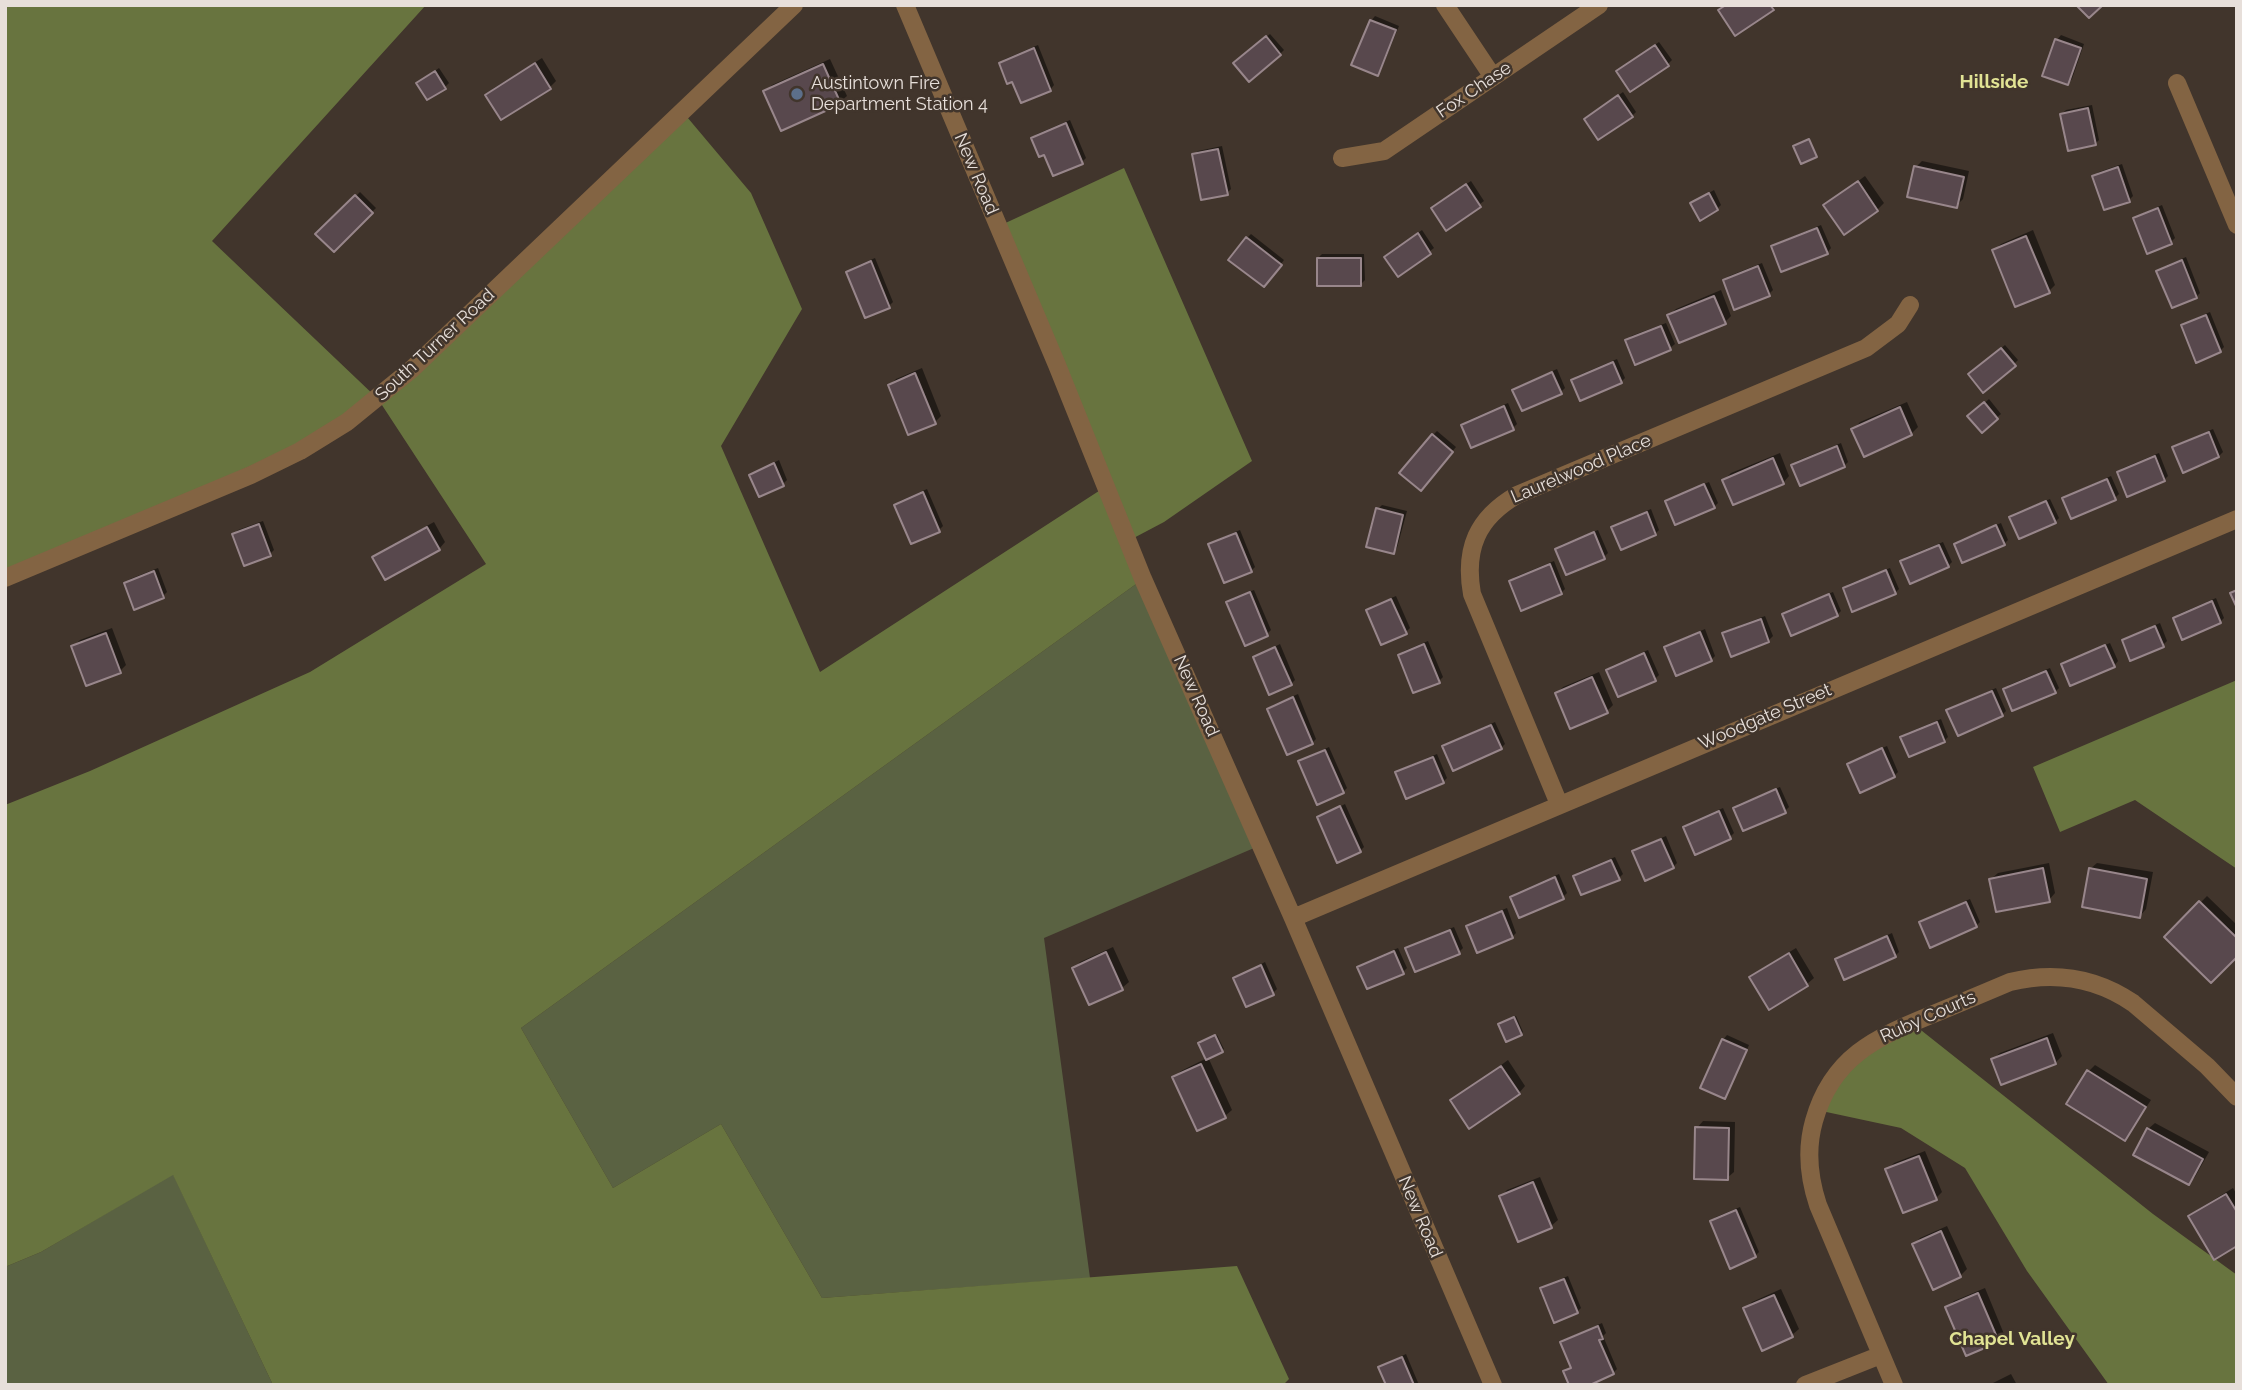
<!DOCTYPE html>
<html>
<head>
<meta charset="utf-8">
<style>
  body { margin:0 }
  #map { position:relative; width:2242px; height:1390px; overflow:hidden; background:#41352c; font-family:Raleway,sans-serif }
  canvas { display:block }
  .frame { position:absolute; inset:0; border:7px solid #e7dfda; pointer-events:none }
</style>
</head>
<body>
<div id="map">
<canvas width="2242" height="1390"></canvas>
<div class="frame"></div>
</div>
<script>
const ctx = document.querySelector('canvas').getContext('2d');
ctx.lineJoin = 'round';
function paint(path, color) { ctx.fillStyle = color; ctx.fill(path, 'evenodd'); }
function trace(path, color, width, dash) { ctx.strokeStyle = color; ctx.lineWidth = width; ctx.lineCap = dash ? 'butt' : 'round'; ctx.setLineDash(dash || []); ctx.stroke(path); }
function write(font, color, halo, rows, align = 'center') {
  ctx.font = font + ' Raleway,sans-serif'; ctx.lineWidth = 5; ctx.setLineDash([]); ctx.textBaseline = 'middle'; ctx.strokeStyle = halo; ctx.fillStyle = color; for (const [text, x, y, turn = 0] of rows) {
    ctx.save(); ctx.translate(x, y); ctx.rotate((+turn || 0) * Math.PI / 180); ctx.textAlign = isNaN(turn) ? turn : align; if (halo) ctx.strokeText(text, 0, 0); ctx.fillText(text, 0, 0); ctx.restore();
  }
}
const green = new Path2D(`
  M1143,579L1261,845L1044,938L1090,1278L822,1298L721,1124L613,1188L521,1028Z
  M173,1174L273,1385H5V1267L41,1252Z`);
const forest = new Path2D(`
  M5,5H426L212,241L378,399L682,111L751,193L802,309L721,446L820,672L1105,487L999,226L1124,168L1252,461L1164,522L1128,541L1143,579L521,1028L613,1188L721,1124L822,1298L1237,1266L1289,1379L1283,1385H273L173,1175L41,1252L5,1267V805L90,771L310,672L486,564L378,399L347,422L5,578Z
  M2237,680V869L2135,800L2060,832L2033,767Z
  M1912,1023L2153,1214L2237,1275V1385H2109L2027,1271L1965,1168L1901,1128L1817,1110L1829,1084Z`);
const shadow = new Path2D(`
  M1375,16L1399,26L1381,70L1377,74L1371,21Z
  M1270,34L1284,50L1280,54L1240,59Z
  M2061,35L2084,44L2072,79L2068,83L2057,40Z
  M1659,42L1672,60L1668,64L1618,71Z
  M1038,45L1054,85L1050,90L1013,79L1001,63L1005,59Z
  M542,58L556,81L550,87L487,95L494,88Z
  M830,59L847,96L840,102L765,92L772,85Z
  M439,68L449,83L445,87L418,83Z
  M1623,92L1636,112L1632,116L1586,119Z
  M2092,105L2099,140L2095,144L2062,114L2066,110Z
  M1070,120L1086,158L1082,162L1044,152L1033,138L1037,134Z
  M1222,146L1231,189L1227,193L1194,155L1198,151Z
  M1922,161L1969,171L1963,199L1956,206L1916,167Z
  M2122,164L2133,196L2129,200L2094,176L2099,172Z
  M1865,176L1884,203L1877,210L1826,205Z
  M1471,181L1484,201L1446,228L1437,204Z
  M1714,190L1721,205L1717,209L1697,200Z
  M360,192L376,208L334,250L318,234Z
  M2162,205L2175,238L2171,242L2135,219L2139,215Z
  M1821,225L1831,248L1827,253L1773,247L1777,243Z
  M1422,230L1434,248L1398,275L1390,253Z
  M2033,230L2055,285L2049,291L1994,250L2001,244Z
  M1251,234L1284,260L1268,281L1247,238Z
  M1322,254H1364L1365,280L1361,284L1318,258Z
  M2186,257L2200,293L2196,297L2159,271L2163,267Z
  M875,258L893,302L889,306L848,272L852,268Z
  M1762,263L1773,290L1769,294L1725,281L1729,276Z
  M1721,290L1731,316L1725,322L1669,315L1676,309Z
  M2210,312L2224,347L2220,351L2183,326L2187,322Z
  M1666,323L1675,344L1670,348L1636,362L1627,341L1631,336Z
  M2005,345L2018,360L2014,364L1974,371Z
  M1617,359L1625,378L1621,382L1573,380L1577,376Z
  M922,368L941,416L935,422L890,385L896,379Z
  M1557,369L1565,388L1561,392L1514,390L1519,386Z
  M1989,399L2001,414L1982,431L1970,416Z
  M1907,402L1918,427L1911,434L1854,429L1860,422Z
  M1508,403L1517,424L1513,428L1463,425L1467,421Z
  M2213,429L2223,452L2219,456L2174,448L2178,444Z
  M1437,431L1456,447L1425,485L1433,435Z
  M1841,443L1848,462L1844,466L1793,465L1797,461Z
  M1780,453L1789,476L1783,483L1724,480L1731,473Z
  M2159,453L2168,476L2164,480L2119,472L2123,468Z
  M779,460L787,480L783,484L751,475Z
  M2111,476L2119,494L2115,498L2064,499L2068,495Z
  M1709,482L1718,503L1714,507L1667,502L1671,498Z
  M927,489L943,526L939,530L896,505L900,501Z
  M2050,499L2059,518L2055,522L2011,517L2015,513Z
  M1382,505L1407,511L1397,548L1393,552L1378,509Z
  M1651,509L1659,530L1655,534L1613,528L1617,524Z
  M263,521L274,550L270,554L234,534L238,530Z
  M434,522L445,542L439,549L375,558L381,551Z
  M2001,523L2008,540L2004,544H1956L1960,540Z
  M1240,530L1255,567L1251,571L1210,545L1214,541Z
  M1598,530L1608,553L1604,557L1557,549L1561,545Z
  M1943,542L1952,562L1948,566L1902,561L1906,557Z
  M1554,561L1565,589L1561,593L1511,581L1515,577Z
  M158,568L167,592L163,596L126,583L130,579Z
  M1890,568L1899,589L1895,593L1845,588L1849,584Z
  M1254,590L1271,630L1267,634L1229,602L1233,598Z
  M1833,592L1841,611L1837,615L1784,614L1788,610Z
  M1396,596L1410,628L1406,632L1368,610L1372,606Z
  M2216,598L2224,618L2220,622L2175,618L2179,614Z
  M1765,616L1773,636L1769,640L1732,654L1724,634L1728,630Z
  M2160,623L2167,641L2163,645L2131,659L2124,641L2128,637Z
  M112,628L126,665L120,671L73,647L80,640Z
  M1705,629L1715,656L1711,660L1666,648L1670,644Z
  M1428,641L1443,677L1439,681L1400,655L1404,651Z
  M2110,643L2118,661L2114,666L2063,665L2067,661Z
  M1280,644L1295,680L1291,684L1255,657Z
  M1648,650L1659,675L1655,679L1608,670L1612,666Z
  M2050,668L2059,688L2055,692L2005,690L2009,685Z
  M1599,672L1613,705L1607,711L1557,693L1563,687Z
  M1996,688L2006,711L2002,715L1948,711L1952,707Z
  M1298,694L1316,739L1312,743L1269,709L1273,705Z
  M1941,719L1948,737L1944,741L1902,738L1907,733Z
  M1495,722L1505,744L1501,748L1444,747L1448,743Z
  M1887,746L1898,772L1894,776L1850,764L1854,760Z
  M1329,747L1347,788L1343,792L1301,762L1305,758Z
  M1437,754L1447,778L1443,782L1397,773L1401,769Z
  M1780,787L1789,807L1785,811L1735,808L1739,804Z
  M1345,804L1364,847L1360,851L1319,817Z
  M1723,808L1734,833L1730,837L1685,828L1689,823Z
  M1666,836L1677,863L1673,867L1634,852L1638,848Z
  M1615,857L1623,874L1619,878L1575,876L1579,872Z
  M2049,863L2055,893L2049,900L1991,879L1998,873Z
  M2097,863L2153,872L2146,909L2140,916L2090,869Z
  M1559,874L1567,893L1563,897L1520,916L1512,897L1516,893Z
  M2207,896L2237,925V955L2167,937Z
  M1970,899L1980,922L1976,926L1921,923L1925,919Z
  M1507,908L1516,933L1512,937L1468,926L1472,922Z
  M1454,927L1463,948L1459,952L1407,949L1411,945Z
  M1892,933L1899,952L1895,956L1837,960L1841,956Z
  M1113,947L1129,982L1122,988L1074,969L1080,962Z
  M1398,948L1407,968L1403,972L1359,967L1364,963Z
  M1796,948L1814,978L1807,984L1769,1007L1751,978L1758,971Z
  M1265,962L1277,989L1273,993L1235,978Z
  M1516,1016L1523,1032L1507,1040L1501,1023Z
  M2053,1033L2062,1056L2055,1063L1993,1059L2000,1053Z
  M1217,1035L1224,1049L1208,1057L1232,1110L1225,1116L1198,1129L1174,1077L1181,1071L1207,1058L1202,1042Z
  M1727,1035L1749,1045L1728,1093L1724,1097L1723,1040Z
  M1508,1060L1525,1086L1519,1093L1452,1101Z
  M2095,1065L2151,1100L2125,1139L2089,1071Z
  M1703,1121L1735,1122L1734,1172L1727,1178L1697,1128Z
  M2155,1123L2209,1152L2195,1177L2189,1183L2148,1129Z
  M1925,1151L1942,1192L1936,1198L1887,1170L1894,1163Z
  M1540,1177L1558,1220L1551,1226L1519,1240L1501,1197L1507,1190Z
  M2233,1188L2237,1195V1244L2190,1217L2197,1210Z
  M1740,1207L1759,1252L1755,1256L1712,1221L1716,1217Z
  M1947,1226L1967,1269L1960,1276L1914,1244L1920,1238Z
  M1568,1276L1581,1308L1577,1312L1542,1289L1546,1285Z
  M1985,1288L2004,1334L1998,1340L1947,1308L1954,1301Z
  M1781,1289L1799,1329L1792,1335L1745,1309L1752,1302Z
  M1602,1323L1606,1333L1603,1336L1617,1369L1613,1373L1565,1372L1573,1366L1562,1343L1566,1339Z
  M1406,1354L1419,1385H1388L1380,1368L1384,1364Z
  M2011,1374L2017,1385H1989Z`);
const building = new Path2D(`
  M1726,5H1770L1774,10L1735,36L1718,10Z
  M2076,5H2103L2089,18Z
  M1370,20L1396,30L1378,76L1351,65Z
  M1266,36L1281,55L1249,82L1233,63Z
  M2055,39L2081,48L2068,85L2042,76Z
  M1655,45L1669,66L1630,92L1616,71Z
  M1034,48L1051,91L1021,103L1012,82L1007,84L999,63Z
  M535,63L551,89L501,120L485,95Z
  M823,64L841,104L781,131L763,91Z
  M435,71L446,89L427,100L416,83Z
  M1618,95L1633,117L1598,140L1584,119Z
  M2088,108L2096,145L2068,151L2060,114Z
  M1066,123L1083,164L1053,176L1044,155L1039,157L1031,138Z
  M1809,139L1817,157L1801,164L1793,146Z
  M1218,149L1228,195L1201,200L1192,154Z
  M1914,166L1964,177L1957,208L1907,197Z
  M2118,167L2130,202L2104,210L2092,176Z
  M1858,181L1878,211L1844,235L1823,205Z
  M1466,184L1481,207L1446,231L1431,208Z
  M1709,193L1718,210L1700,221L1690,203Z
  M355,195L373,213L334,252L315,234Z
  M2158,208L2172,244L2147,254L2133,218Z
  M1817,228L1828,254L1781,272L1771,246Z
  M1418,233L1431,254L1398,277L1384,257Z
  M2026,236L2050,293L2015,307L1992,250Z
  M1246,237L1282,265L1264,287L1228,260Z
  M1317,258H1361V286H1317Z
  M2182,260L2197,298L2172,308L2156,271Z
  M871,261L890,308L865,318L846,272Z
  M1758,266L1770,296L1734,310L1723,280Z
  M1714,296L1726,324L1679,343L1667,315Z
  M2206,315L2221,352L2196,363L2181,325Z
  M1661,326L1671,350L1635,365L1625,340Z
  M2001,348L2016,366L1983,393L1968,374Z
  M1613,362L1622,383L1580,401L1571,380Z
  M1552,372L1562,394L1522,411L1512,390Z
  M915,373L936,424L908,435L888,385Z
  M1984,402L1998,419L1982,433L1967,416Z
  M1504,406L1514,430L1471,448L1461,425Z
  M1900,407L1912,435L1864,457L1851,429Z
  M2209,432L2219,457L2183,473L2172,447Z
  M1432,434L1453,452L1421,491L1399,473Z
  M1837,446L1845,467L1800,486L1791,465Z
  M2155,456L2165,481L2127,497L2117,472Z
  M1773,458L1784,484L1733,505L1722,480Z
  M774,463L784,486L759,497L749,475Z
  M2107,479L2116,500L2071,519L2062,498Z
  M1704,484L1715,508L1675,525L1665,501Z
  M923,492L940,532L911,544L894,505Z
  M2046,501L2056,523L2019,539L2009,517Z
  M1376,508L1403,515L1394,554L1366,547Z
  M1647,512L1656,535L1621,550L1611,527Z
  M259,524L271,556L244,566L232,534Z
  M1996,525L2005,545L1962,563L1954,544Z
  M427,527L440,550L385,580L372,557Z
  M1594,532L1605,559L1566,575L1555,549Z
  M1236,533L1252,572L1224,583L1208,544Z
  M1939,545L1949,567L1910,584L1900,561Z
  M1550,564L1562,594L1521,611L1509,581Z
  M1886,570L1896,594L1852,612L1843,588Z
  M154,571L164,598L134,610L124,583Z
  M2237,590V608L2230,593Z
  M1250,592L1268,636L1245,646L1226,602Z
  M1829,594L1838,616L1791,636L1782,614Z
  M1391,599L1407,634L1381,645L1366,610Z
  M2212,601L2221,623L2182,640L2173,618Z
  M1761,619L1769,642L1731,657L1722,633Z
  M2155,626L2164,647L2130,661L2122,640Z
  M1700,632L1712,661L1676,676L1664,647Z
  M106,633L121,673L86,686L71,646Z
  M1424,644L1440,683L1413,693L1398,655Z
  M2105,645L2115,667L2070,686L2061,664Z
  M1275,647L1292,685L1269,695L1253,657Z
  M1644,653L1656,681L1618,697L1606,670Z
  M2046,671L2056,693L2012,711L2003,689Z
  M1592,677L1608,713L1570,729L1555,693Z
  M1992,691L2003,716L1958,736L1946,710Z
  M1293,697L1313,744L1287,755L1267,709Z
  M1937,722L1945,742L1909,757L1900,737Z
  M1491,725L1502,749L1453,771L1442,746Z
  M1882,748L1895,777L1860,793L1847,764Z
  M1325,750L1344,793L1317,805L1298,761Z
  M1433,757L1444,783L1406,799L1395,772Z
  M1776,789L1786,813L1743,831L1733,808Z
  M1340,806L1361,852L1337,863L1317,817Z
  M1719,811L1731,839L1695,855L1683,827Z
  M1661,839L1674,868L1645,881L1632,851Z
  M1611,860L1620,880L1581,895L1573,876Z
  M2043,868L2050,902L1996,912L1989,879Z
  M2089,868L2147,879L2140,918L2082,907Z
  M1555,877L1564,899L1519,918L1510,897Z
  M2199,901L2237,938V957L2211,983L2164,937Z
  M1966,902L1977,927L1930,948L1919,922Z
  M1502,911L1513,938L1477,953L1466,926Z
  M1450,930L1460,954L1415,972L1405,948Z
  M1887,936L1896,957L1844,980L1835,959Z
  M1394,951L1404,974L1367,989L1357,967Z
  M1106,952L1123,990L1089,1005L1072,968Z
  M1789,953L1808,986L1769,1010L1749,977Z
  M1261,965L1274,995L1246,1007L1233,978Z
  M1514,1017L1522,1035L1506,1042L1498,1024Z
  M1215,1035L1223,1052L1206,1060L1198,1043Z
  M2047,1038L2056,1064L2001,1085L1991,1059Z
  M1722,1039L1747,1050L1725,1099L1700,1088Z
  M1201,1064L1226,1118L1197,1131L1172,1077Z
  M1501,1066L1520,1094L1469,1129L1450,1100Z
  M2087,1070L2146,1107L2125,1141L2066,1104Z
  M1695,1127L1729,1128L1728,1180L1694,1179Z
  M2147,1128L2203,1159L2189,1185L2133,1155Z
  M1919,1156L1937,1200L1903,1213L1885,1169Z
  M1533,1182L1552,1228L1518,1242L1499,1196Z
  M2226,1194L2237,1212V1246L2214,1260L2188,1216Z
  M1736,1210L1756,1257L1730,1269L1710,1221Z
  M1941,1231L1961,1277L1933,1290L1912,1244Z
  M1564,1279L1578,1313L1554,1323L1540,1288Z
  M1978,1293L1999,1342L1966,1356L1945,1307Z
  M1774,1295L1793,1337L1762,1351L1743,1308Z
  M1598,1326L1603,1339L1599,1340L1614,1374L1590,1385H1569L1563,1371L1571,1368L1560,1342Z
  M1402,1357L1414,1385H1386L1378,1367Z`);
const minor = new Path2D(`
  M905,5L1057,365L1143,579L1293,918L1493,1385
  M1445,5L1493,77
  M2177,83L2237,225
  M1342,158L1384,151L1599,5
  M5,578L251,475L300,451L347,422L412,369L794,5
  M1559,804L1472,594C1464,549 1477,518 1517,495L1866,348L1898,324L1910,305
  M1293,918L2237,519
  M1805,1385L1881,1355
  M1894,1385L1818,1205C1809,1178 1806,1149 1814,1121C1832,1057 1875,1038 1931,1015C1958,1004 1984,993 2010,982C2055,971 2095,977 2133,1003L2207,1066L2237,1097`);
const markers = [
  [797,94,7,"#5c6f8a"]
];
const poiNames = [
  ["Austintown Fire",811,84],
  ["Department Station 4",811,105]
];
const streetNames = [
  ["Fox Chase",1474,90,-34],
  ["New Road",976,174,67],
  ["South Turner Road",435,345,-43],
  ["Laurelwood Place",1581,469,-23],
  ["New Road",1196,696,66],
  ["Woodgate Street",1765,717,-23],
  ["Ruby Courts",1928,1017,-24],
  ["New Road",1420,1217,67]
];
const neighbourhoodNames = [
  ["Hillside",1994,82],
  ["Chapel Valley",2012,1339]
];
paint(green, '#5a6242');
paint(forest, '#68743f');
paint(shadow, '#0007');
paint(building, '#58484d');
trace(building, '#98868b', 2);
trace(minor, '#836443', 18);
for (const [x, y, r, color] of markers) { const dot = new Path2D(); dot.arc(x, y, r, 0, 2 * Math.PI); ctx.fillStyle = color; ctx.fill(dot); trace(dot, '#41352c', 2.5); }
write('18px', '#e7dfda', '#41352c', poiNames, 'left');
write('18px', '#e7dfda', '#41352c', streetNames);
write('bold 19px', '#e1e394', '#41352c', neighbourhoodNames);
</script>
</body>
</html>
